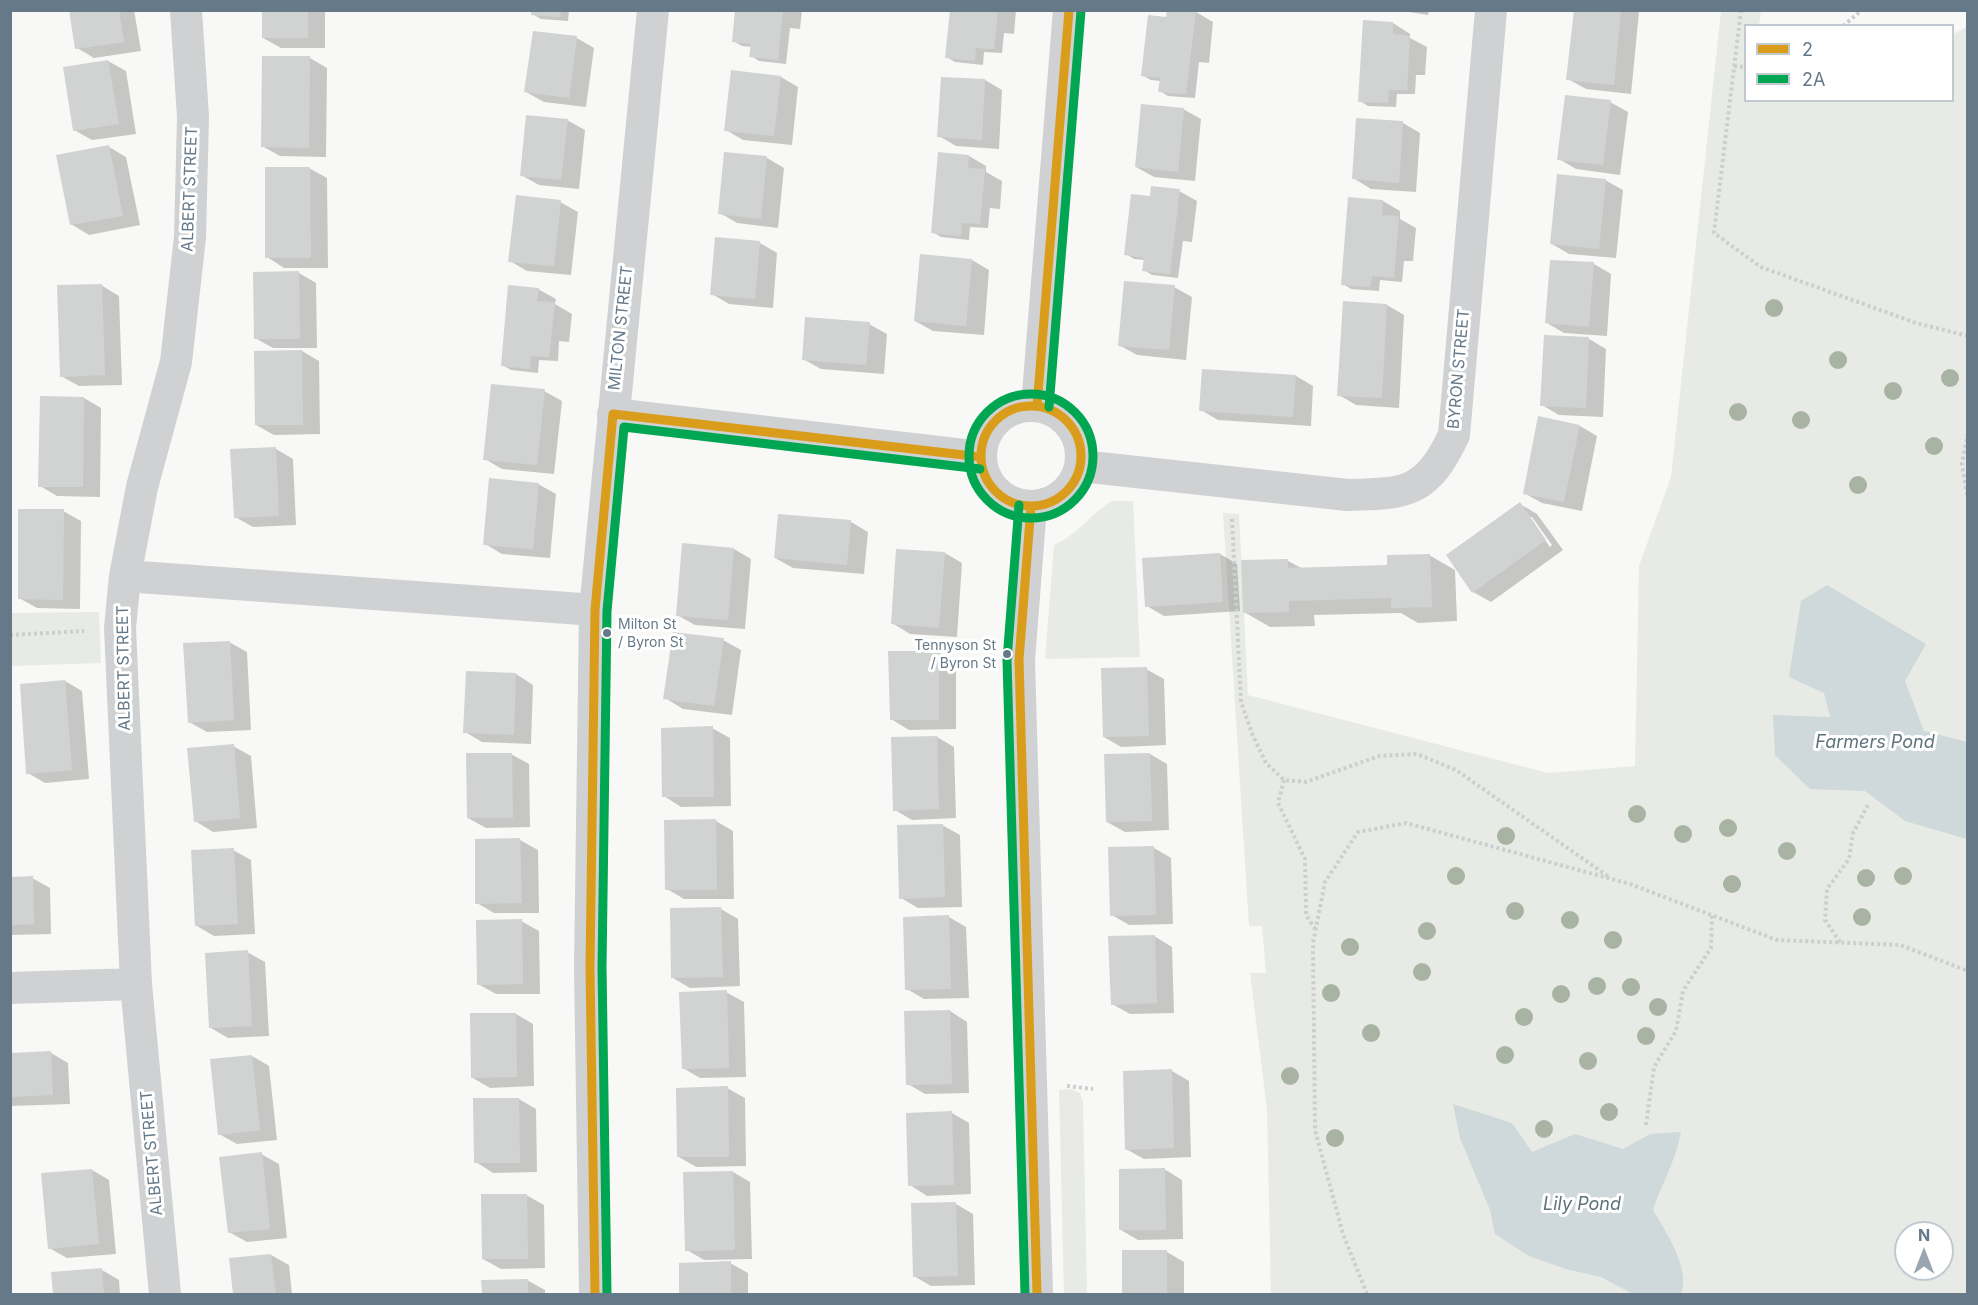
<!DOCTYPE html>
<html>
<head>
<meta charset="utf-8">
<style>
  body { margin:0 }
  #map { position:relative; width:1978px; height:1305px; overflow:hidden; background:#f8f8f7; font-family:Inter,sans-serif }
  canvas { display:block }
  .frame { position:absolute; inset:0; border:12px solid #667989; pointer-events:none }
  .legend { position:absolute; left:1744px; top:24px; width:210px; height:78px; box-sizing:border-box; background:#fff; border:2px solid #c2c9d0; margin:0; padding:8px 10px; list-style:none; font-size:18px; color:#667989 }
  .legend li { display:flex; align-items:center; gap:12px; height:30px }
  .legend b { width:30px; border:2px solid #c2c9d0 }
  .north { position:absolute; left:1894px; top:1221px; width:60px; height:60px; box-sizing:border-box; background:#fff; border:2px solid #c2c9d0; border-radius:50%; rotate:0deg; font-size:16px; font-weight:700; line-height:24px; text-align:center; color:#667989 }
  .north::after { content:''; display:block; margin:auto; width:21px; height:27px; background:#99a5b0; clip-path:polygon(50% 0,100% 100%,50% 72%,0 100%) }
</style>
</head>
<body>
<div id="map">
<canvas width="1978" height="1305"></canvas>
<div class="frame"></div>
<ul class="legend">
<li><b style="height:8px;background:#da9d1b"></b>2</li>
<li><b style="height:8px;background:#00a651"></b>2A</li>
</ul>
<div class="north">N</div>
</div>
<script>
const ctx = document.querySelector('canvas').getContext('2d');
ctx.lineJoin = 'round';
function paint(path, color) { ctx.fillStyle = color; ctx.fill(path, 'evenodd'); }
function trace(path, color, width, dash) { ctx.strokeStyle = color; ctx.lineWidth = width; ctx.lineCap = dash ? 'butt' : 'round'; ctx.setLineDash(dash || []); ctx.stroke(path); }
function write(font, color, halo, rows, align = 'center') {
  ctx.font = font + ' Inter,sans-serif'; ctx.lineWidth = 6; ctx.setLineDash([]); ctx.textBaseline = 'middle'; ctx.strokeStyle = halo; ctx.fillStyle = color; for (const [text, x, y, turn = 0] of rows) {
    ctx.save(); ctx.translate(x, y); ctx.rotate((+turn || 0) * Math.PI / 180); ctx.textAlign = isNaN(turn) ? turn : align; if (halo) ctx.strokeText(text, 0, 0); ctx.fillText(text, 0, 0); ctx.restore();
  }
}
const green = new Path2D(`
  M1721,11H1761L1759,25L1746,26V100H1952L1953,34L1967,27V1294H1271L1267,1109L1250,973H1266L1262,926H1249L1223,513L1239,514L1248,695L1548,773L1635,766L1639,566L1671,477ZM1906,1233H1942V1269H1906Z
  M1112,501H1133L1140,657L1045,659L1054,545C1079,534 1090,514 1112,501Z
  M99,612L101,663L11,666V613Z
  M1071,1089L1080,1093L1083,1102L1087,1294H1064L1059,1090Z`);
const water = new Path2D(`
  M1827,585L1926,644L1905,681L1924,731L1967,742V839L1905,821L1865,791L1810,789L1775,755L1773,715L1830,717L1824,693L1789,677L1801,601Z
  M1453,1104L1512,1123L1532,1152L1575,1134L1623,1149L1650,1134L1681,1132C1676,1160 1662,1183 1653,1210C1666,1232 1691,1269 1681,1294H1633L1601,1277L1566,1269L1529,1256L1495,1234L1490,1210L1460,1138Z`);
const shadow = new Path2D(`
  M71,10H134L141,51L94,58L77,48Z
  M264,10H325V48H281L263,38Z
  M533,10H569L568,21L541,19L532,14Z
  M737,10H802L800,29L790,28L786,64L759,61L751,56L752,47L742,46L733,41Z
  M951,10H1016L1014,34L1004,33L1002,53L984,52L983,65L955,62L947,57Z
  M1397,10H1429L1428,15Z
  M1575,10H1636L1639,12L1631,94L1586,89L1568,79Z
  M1196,12L1213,22L1209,63L1199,62L1195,98L1168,96L1160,91L1161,81L1151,80L1142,75L1167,18Z
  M1393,23L1410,34V38L1427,47L1425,75H1416L1415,94H1397L1396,107L1368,106L1360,101Z
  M577,38L594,48L586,107L544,102L526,92Z
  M310,58L327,68L326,157L280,156L262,146Z
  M108,61L126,71L136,134L92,140L74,130Z
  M781,77L798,87L792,145L743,140L726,130Z
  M985,80L1002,90L999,149L956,146L939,136Z
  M1610,102L1628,112L1620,175L1576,169L1559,159Z
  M1183,109L1201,119L1195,181L1154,177L1136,167Z
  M567,120L585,130L579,189L539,185L521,175Z
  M1357,120L1403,123L1420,133L1416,192L1371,189L1353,178Z
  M109,147L126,157L140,225L89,235L71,224Z
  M969,156L986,166V172L1002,181L1000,209L990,208L988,228L970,227L969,240L941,237L933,232Z
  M767,158L784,168L778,228L737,223L720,213Z
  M309,168L327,178L328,268H284L267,257Z
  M1605,180L1623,190L1616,258L1569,254L1552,244Z
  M1179,191L1197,201L1192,242L1183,241L1178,278L1152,275L1144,270L1145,260L1134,259L1126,254L1151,197Z
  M1383,201L1400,211V219L1416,228L1413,261H1404L1402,282L1380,280L1379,291L1351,289L1343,284Z
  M560,202L578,212L571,275L527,271L510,261Z
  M760,243L777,253L773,308L729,304L712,294Z
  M921,255L972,260L989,270L984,335L933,331L915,321Z
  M1594,264L1611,274L1607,336L1564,333L1547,323Z
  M299,273L316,283L317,348H273L255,338Z
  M101,285L119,296L122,385L79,386L61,376Z
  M1174,287L1192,297L1186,360L1137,355L1119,345Z
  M538,289L556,299L555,304L572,314L569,342L559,341L558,361L539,360L538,373L511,370L502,365Z
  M1387,305L1404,315L1399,408L1356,405L1339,395Z
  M869,324L887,334L884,374L821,369L803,359Z
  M1589,339L1606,349L1603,417L1559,415L1542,405Z
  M302,351L319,361L320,434L274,435L256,425Z
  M1296,376L1313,386L1311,426L1218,420L1201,410Z
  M544,391L562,401L554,474L502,469L485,459Z
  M84,398L101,408L100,497L57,496L40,486Z
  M1580,426L1597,436L1582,511L1542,503L1524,493Z
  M276,449L293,459L296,525L253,527L235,517Z
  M538,484L556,494L550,558L502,554L485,544Z
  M1520,504L1537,514L1563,550L1491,602L1473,592ZM1528,517H1532L1552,545L1550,547Z
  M63,511L81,521L80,609L37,608L19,598Z
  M851,522L868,532L864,574L793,568L775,558Z
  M734,549L751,559L745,629L695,625L677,615Z
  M945,553L962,563L957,637L910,634L892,623Z
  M1220,554L1237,564L1240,611L1164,616L1147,606Z
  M1429,555L1455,570L1457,621L1418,623L1401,613L1314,615L1315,626L1270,627L1244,612L1288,561L1303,569L1389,566Z
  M723,640L741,650L732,715L683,709L665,698Z
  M229,642L247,652L251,730L207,732L189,722Z
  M938,652L956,662V729L909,730L891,719Z
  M1146,669L1164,679L1166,745L1121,747L1104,737Z
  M467,673L516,674L533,685L531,744L482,742L465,732Z
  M65,681L82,691L89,779L45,783L28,773Z
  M712,728L730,738L731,806L681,807L664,796Z
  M937,737L954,747L956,818L912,820L895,810Z
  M233,746L251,756L257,828L213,832L195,821Z
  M511,754L529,764L530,827L486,828L468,818Z
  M1150,754L1167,764L1169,830L1125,832L1107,822Z
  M716,821L733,831L734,899H684L667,889Z
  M942,825L960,835L962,907L918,908L901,898Z
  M476,840H520L538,850L539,913H494L477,903Z
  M1154,848L1171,858L1173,924L1129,925L1112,915Z
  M233,850L251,860L255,934L214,936L197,926Z
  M10,878H32L50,888L51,934L10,935Z
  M721,909L738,919L740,986L690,988L673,978Z
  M949,917L966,927L969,998L924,999L907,989Z
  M521,921L539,931L540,994H496L478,984Z
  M1154,936L1172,947L1174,1013L1130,1014L1112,1004Z
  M247,952L265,962L269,1036L228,1038L211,1028Z
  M726,992L744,1002L746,1077L700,1078L683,1068Z
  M950,1011L967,1022L969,1093L925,1094L908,1084Z
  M516,1014L533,1024L534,1086L490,1088L473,1078Z
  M51,1053L68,1063L70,1104L10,1106V1054Z
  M252,1056L269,1066L277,1140L237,1144L219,1134Z
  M1172,1071L1189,1081L1191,1157L1144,1159L1126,1149Z
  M727,1088L745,1098L746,1166L696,1167L679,1157Z
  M519,1099L536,1109L537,1172L493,1173L476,1162Z
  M952,1113L969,1123L971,1194L927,1196L910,1185Z
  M261,1154L279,1164L287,1238L247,1242L229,1232Z
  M1164,1169L1182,1180L1183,1239L1138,1240L1121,1230Z
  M92,1170L109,1180L116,1254L67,1258L49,1248Z
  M733,1172L750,1182L752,1259L704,1260L687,1250Z
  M526,1195L544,1205L545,1268L501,1269L483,1259Z
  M956,1204L973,1214L975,1285L931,1286L914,1276Z
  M1124,1252H1167L1184,1262V1294H1123Z
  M271,1255L289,1265L292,1294H234L230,1259Z
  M730,1263L748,1273V1294H681L680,1264Z
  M102,1270L119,1280L120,1294H54L52,1273Z
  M527,1280L545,1290V1294H483V1281Z`);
const building = new Path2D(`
  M69,10H119L124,42L75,49Z
  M262,10H308V38H262Z
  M531,10H561L560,17L531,15Z
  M735,10H783L778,60L749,57L751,44L732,42Z
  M950,10H998L994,49L976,48L975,61L945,58Z
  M1167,10H1196L1186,94L1158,92L1160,78L1141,76L1148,15L1166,17Z
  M1574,10H1621L1614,85L1566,80Z
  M1363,20L1393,22V34L1410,36L1407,90H1389L1388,103L1358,102Z
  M533,31L577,36L569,98L524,92Z
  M262,56H310L309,148L261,147Z
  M108,60L119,124L73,131L63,67Z
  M731,70L781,76L774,136L724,131Z
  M941,77L985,79L982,140L937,137Z
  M1565,95L1611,100L1603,165L1557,160Z
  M1141,104L1184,108L1178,172L1135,167Z
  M526,115L568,119L561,180L520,176Z
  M1356,118L1403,121L1399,183L1352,179Z
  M109,145L123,216L70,225L56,155Z
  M724,152L767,156L761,219L718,214Z
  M938,152L969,155L968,168L985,169L980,224L962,223L961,236L931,233Z
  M265,167H310L311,258H265Z
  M1557,174L1606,179L1599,249L1550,244Z
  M1151,186L1180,189L1170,274L1142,271L1144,258L1124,255L1131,194L1150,196Z
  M516,195L561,200L554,266L508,262Z
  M1348,197L1383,200L1382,215L1399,216L1394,278L1372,276L1370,287L1341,285Z
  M715,237L760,241L755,299L710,295Z
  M920,254L972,259L966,326L914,321Z
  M1550,260L1594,262L1589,327L1545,323Z
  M299,271L300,339H254L253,272Z
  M1124,281L1175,285L1169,350L1118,346Z
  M102,284L105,375L60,377L57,285Z
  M508,285L539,288L537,301L555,302L549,357L531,356L530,369L501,366Z
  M1343,301L1387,304L1382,398L1337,396Z
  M805,317L870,322L866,365L802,360Z
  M1544,335L1589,337L1586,408L1540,406Z
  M302,350L303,425H255L254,351Z
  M1202,369L1296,375L1293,417L1199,411Z
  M491,384L545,389L537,465L483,460Z
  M40,396L84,397L83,487H38Z
  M1538,416L1580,425L1564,502L1523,494Z
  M276,447L279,516L234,518L230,449Z
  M489,478L539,483L533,549L483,545Z
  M1520,502L1546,540L1472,593L1446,555Z
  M18,509H64L63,600L18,599Z
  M778,514L851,520L847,565L774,558Z
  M682,543L734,548L728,620L676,616Z
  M896,549L945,552L939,628L891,624Z
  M1220,553L1223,602L1145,607L1142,558Z
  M1430,554L1432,607L1391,608V598L1289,601V612L1243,613L1241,560L1288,559V568L1387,565V555Z
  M673,632L724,638L714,706L663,699Z
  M230,641L234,720L188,723L183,643Z
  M888,651H939V720H890Z
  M1147,667L1149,736L1103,737L1101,668Z
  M466,671L516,673L514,735L463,733Z
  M65,680L72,770L26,774L20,684Z
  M713,726L714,797H662L661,728Z
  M937,736L939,809L893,811L891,737Z
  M234,744L240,818L194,822L187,748Z
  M466,753H512L513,818H467Z
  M1150,753L1152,821L1106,822L1104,754Z
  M716,819L717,890H665L664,820Z
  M943,824L945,897L899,899L897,825Z
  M520,838L522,903L475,904V839Z
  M1154,846L1156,915L1110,916L1108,847Z
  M234,848L238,924L195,926L191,850Z
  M33,876L34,924L10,925V877Z
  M721,907L723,977L671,978L670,908Z
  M949,915L951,989L905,990L903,917Z
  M522,919L523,984L477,985L476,920Z
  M1155,935L1157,1003L1111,1005L1108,936Z
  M248,950L252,1026L209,1028L205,953Z
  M727,990L729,1068L682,1069L679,992Z
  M950,1010L952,1084L906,1085L904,1011Z
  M470,1013H516L517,1077L471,1078Z
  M51,1051L53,1095L10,1097V1053Z
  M252,1055L260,1130L218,1135L210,1059Z
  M1172,1069L1174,1148L1125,1150L1123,1071Z
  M728,1086L729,1157H677L676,1088Z
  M473,1098H519L520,1163H474Z
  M952,1111L954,1185L908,1186L906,1113Z
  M262,1152L270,1229L228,1233L219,1157Z
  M1165,1168L1166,1230H1119V1169Z
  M92,1169L99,1244L48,1249L41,1173Z
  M733,1171L735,1250L685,1251L683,1172Z
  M481,1194H527L528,1259H482Z
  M956,1202L958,1276L913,1277L911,1203Z
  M1122,1250H1167V1294H1122Z
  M271,1254L276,1294H233L229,1258Z
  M731,1261V1294H679V1263Z
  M102,1268L104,1294H53L51,1272Z
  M528,1279V1294H482L481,1280Z`);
const path = new Path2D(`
  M1741,10L1714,233L1761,267L1916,323L1968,336
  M1843,26L1862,10
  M1734,66L1746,67
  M1968,433L1962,464L1968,499
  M1232,519L1241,702L1253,736L1266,763L1284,780L1306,782L1379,756L1417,754L1456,770L1609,877
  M10,635L84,631
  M1284,780L1278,803L1305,859L1306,915L1315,929
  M1840,942L1825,920L1827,889L1849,859L1853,833L1869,803
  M1067,1086L1093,1089
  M1646,1125L1654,1067L1676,1031L1683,991L1711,948L1712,915
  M1367,1294L1343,1234L1315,1130L1313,943L1325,882L1358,832L1406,823L1630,884L1777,940L1900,945L1968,971`);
const street = new Path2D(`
  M981 456a50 50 0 1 1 100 0a50 50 0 1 1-100 0Z
  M1037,406L1069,10
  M613,414L981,457
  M1081,466L1348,495C1408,494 1427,492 1454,435L1491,10
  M1031,506L1019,660L1037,1294
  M125,576L595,610
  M10,988L136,984
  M165,1294L136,984L120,628L125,576L142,487L176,362L190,237L193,117L186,10
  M595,1294L590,967L595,610L653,10`);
const bus1 = new Path2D(`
  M981 456a50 50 0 1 1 100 0a50 50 0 1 1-100 0Z
  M1037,406L1069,10
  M1031,506L1019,660L1037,1294
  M595,1294L590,967L595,610L613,414L981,457`);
const bus2 = new Path2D(`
  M969 456a62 62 0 1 1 124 0a62 62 0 1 1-124 0Z
  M1049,407L1081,11
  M1019,505L1007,660L1025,1294
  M607,1294L602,967L607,611L624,427L980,469`);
const trees = [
  [1774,308],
  [1838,360],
  [1950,378],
  [1893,391],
  [1738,412],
  [1801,420],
  [1934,446],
  [1858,485],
  [1637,814],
  [1728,828],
  [1683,834],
  [1506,836],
  [1787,851],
  [1456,876],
  [1903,876],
  [1866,878],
  [1732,884],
  [1515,911],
  [1862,917],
  [1570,920],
  [1427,931],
  [1613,940],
  [1350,947],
  [1422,972],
  [1597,986],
  [1631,987],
  [1331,993],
  [1561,994],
  [1658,1007],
  [1524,1017],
  [1371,1033],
  [1646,1036],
  [1505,1055],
  [1588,1061],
  [1290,1076],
  [1609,1112],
  [1544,1129],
  [1335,1138]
];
const markers = [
  [607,633,5,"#667989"],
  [1007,654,5,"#667989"]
];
const busNames = [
  ["Milton St",618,625],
  ["/ Byron St",618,643],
  ["Tennyson St",996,646,"right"],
  ["/ Byron St",996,664,"right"]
];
const streetNames = [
  ["ALBERT STREET",190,189,-88],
  ["MILTON STREET",621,328,-84],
  ["BYRON STREET",1459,369,-85],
  ["ALBERT STREET",124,668,-91],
  ["ALBERT STREET",152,1153,-95]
];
const waterNames = [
  ["Farmers Pond",1875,743],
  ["Lily Pond",1582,1205]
];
paint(green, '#e8ebe5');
paint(water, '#cfd8da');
paint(shadow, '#0003');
paint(building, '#d1d3d3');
trace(path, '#cdcecf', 4, [3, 3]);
trace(street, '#d0d1d2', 32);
trace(bus1, '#da9d1b', 9);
trace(bus2, '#00a651', 9);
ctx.fillStyle = '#a8b3a4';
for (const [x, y] of trees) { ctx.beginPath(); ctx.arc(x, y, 9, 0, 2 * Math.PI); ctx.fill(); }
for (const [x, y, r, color] of markers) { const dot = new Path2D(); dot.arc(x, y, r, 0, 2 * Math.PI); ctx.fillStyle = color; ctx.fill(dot); trace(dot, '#fff', 2); }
write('14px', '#667989', '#fff', busNames, 'left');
write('16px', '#667989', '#fff', streetNames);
write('italic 18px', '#5d747d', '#fff', waterNames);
</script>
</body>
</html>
